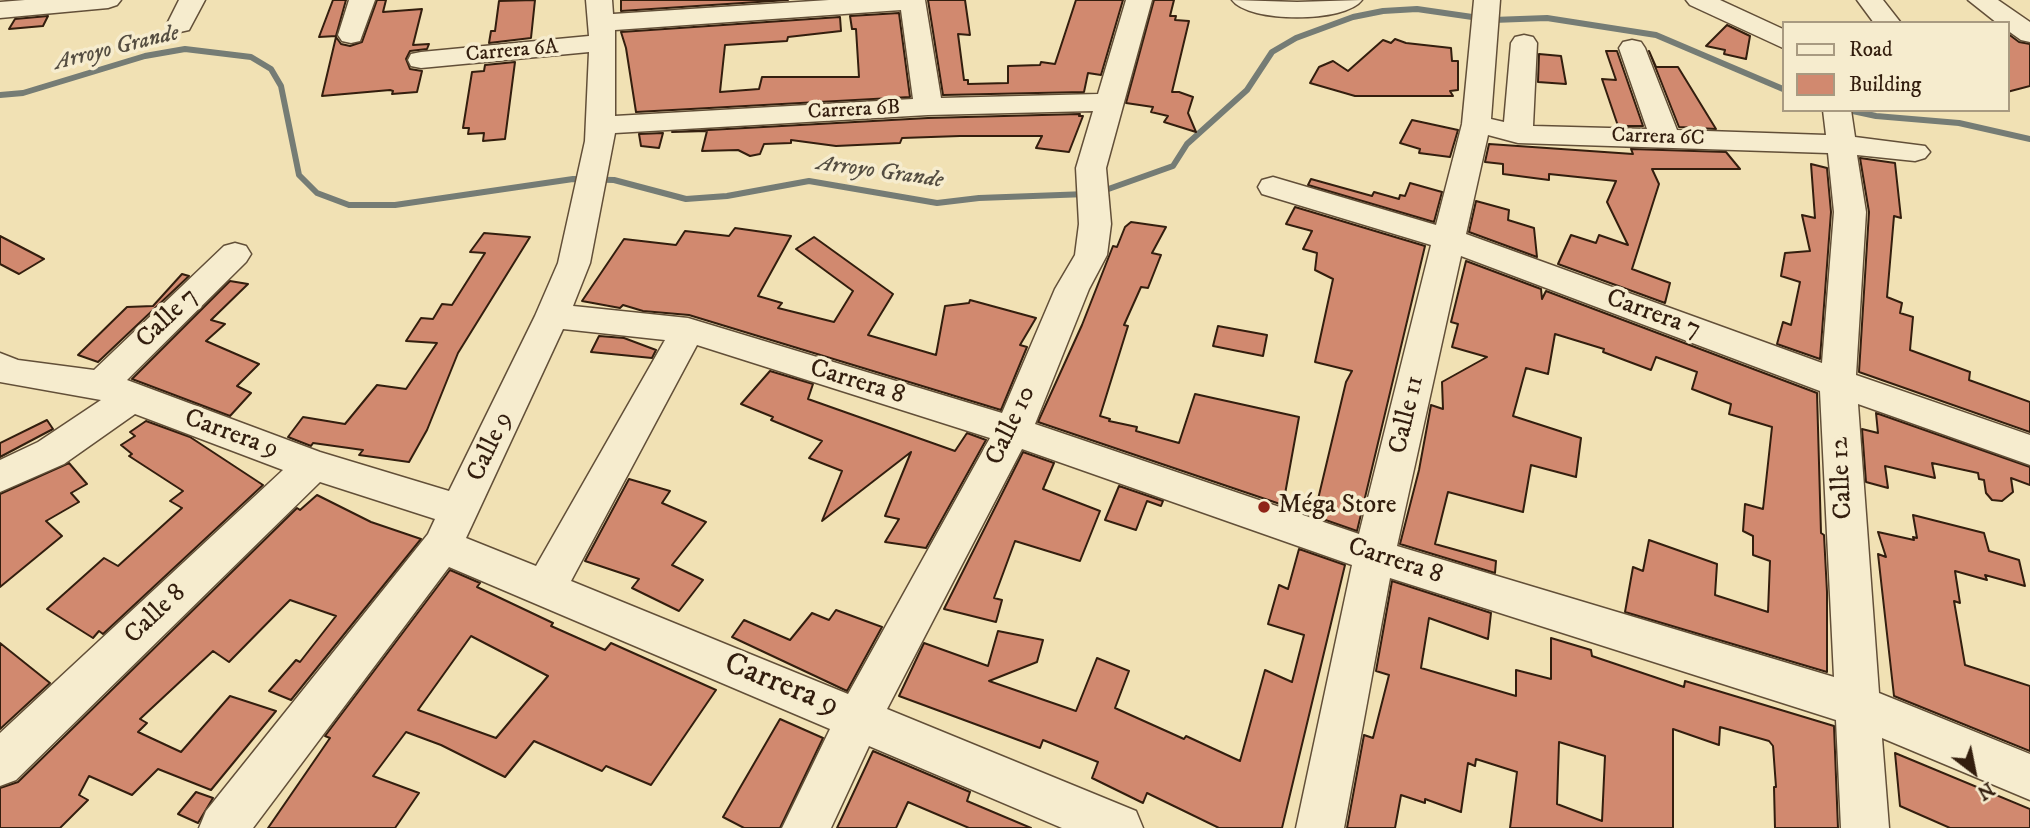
<!DOCTYPE html>
<html>
<head>
<meta charset="utf-8">
<style>
  body { margin:0 }
  #map { position:relative; width:2030px; height:828px; overflow:hidden; background:#f1e1b4; font-family:"IM FELL DW Pica",serif }
  canvas { display:block }
  .legend { position:absolute; left:1782px; top:21px; width:228px; height:91px; box-sizing:border-box; background:#f6ecce; border:2px solid #a89a81; margin:0; padding:9px 12px; list-style:none; font-size:21px; color:#331e0e }
  .legend li { display:flex; align-items:center; gap:14px; height:35px }
  .legend b { width:35px; border:2px solid #a89a81 }
  .north { position:absolute; left:1939px; top:737px; width:70px; height:70px; -webkit-text-stroke:5px #f6ecce; paint-order:stroke; rotate:148deg; font-size:19px; font-weight:700; line-height:28px; text-align:center; color:#331e0e }
  .north::after { content:''; display:block; margin:auto; width:24px; height:32px; background:#331e0e; clip-path:polygon(50% 0,100% 100%,50% 72%,0 100%) }
</style>
</head>
<body>
<div id="map">
<canvas width="2030" height="828"></canvas>
<ul class="legend">
<li><b style="height:9px;background:#f6ecce"></b>Road</li>
<li><b style="height:19px;background:#d1896f"></b>Building</li>
</ul>
<div class="north">N</div>
</div>
<script>
const ctx = document.querySelector('canvas').getContext('2d');
ctx.lineJoin = 'round';
function trace(path, color, width, dash) { ctx.strokeStyle = color; ctx.lineWidth = width; ctx.lineCap = dash ? 'butt' : 'round'; ctx.setLineDash(dash || []); ctx.stroke(path); }
function paint(path, color) { ctx.fillStyle = color; ctx.fill(path, 'evenodd'); }
function write(font, color, halo, rows, align = 'center') {
  ctx.font = font + ' "IM FELL DW Pica",serif'; ctx.lineWidth = 7; ctx.setLineDash([]); ctx.textBaseline = 'middle'; ctx.strokeStyle = halo; ctx.fillStyle = color; for (const [text, x, y, turn = 0] of rows) {
    ctx.save(); ctx.translate(x, y); ctx.rotate((+turn || 0) * Math.PI / 180); ctx.textAlign = isNaN(turn) ? turn : align; if (halo) ctx.strokeText(text, 0, 0); ctx.fillText(text, 0, 0); ctx.restore();
  }
}
const stream = new Path2D(`
  M0,95L23,93L145,56L185,49L251,57L271,69L281,86L299,175L317,193L349,205H395L573,179L614,180L686,199L727,196L809,181L937,203L979,198L1087,194
  M1848,110L1876,116L1959,123L2030,139
  M1100,192L1173,166L1187,144L1247,90L1272,52L1296,38L1353,17L1383,11L1417,9L1493,20L1547,18L1656,35L1783,89`);
const building = new Path2D(`
  M333,0H346L336,36L319,37Z
  M377,0H386L383,12L422,9L413,45L429,44L427,49L410,51L406,59L410,69L422,71L417,92L392,94L393,91L390,90L322,96L336,37L341,44L350,46L362,42Z
  M535,0L531,38L489,43L491,31H495L499,1Z
  M621,0H788L621,11Z
  M928,0H965L970,35L958,34L964,80H968V84L1008,83V66L1040,65L1041,62L1055,64L1076,0H1123L1101,75L1088,73L1084,92L943,95Z
  M1154,0H1174L1170,16H1176L1175,20L1189,21L1172,92H1179L1193,97L1188,113L1196,132L1164,122L1168,116L1151,112L1153,107L1126,103Z
  M899,13L910,97L636,112L626,48L621,32L840,17L841,31L788,37L787,41L725,45L720,92L759,89L762,77H859L856,29H852L850,16Z
  M48,16L43,26L9,29L15,19Z
  M1727,25L1750,36L1746,59L1724,54L1725,50L1706,46Z
  M2007,33L2019,42L2030,44V86L2007,92Z
  M1395,39L1406,43L1451,48L1452,61H1458V90L1450,91L1453,96H1355L1310,83L1319,67L1333,61L1348,71L1383,40L1391,43Z
  M1606,51H1617L1643,126H1619L1617,123L1602,79L1616,80Z
  M1649,51L1656,67H1678L1716,129L1679,127Z
  M1539,54L1561,56L1566,84L1538,82Z
  M515,62L505,139L483,141L484,133L468,134L469,128H463L472,72L484,71L485,65Z
  M1080,114L1079,116H1083L1069,152L1036,148L1042,136H960L902,138L900,143L836,146L791,140V143L764,144L760,154L750,156L738,150L702,151L707,131L672,132L928,118Z
  M1412,120L1458,130L1450,157L1419,153L1420,149L1400,143Z
  M663,133L659,148L641,146L639,134Z
  M1489,144L1633,154L1631,149L1726,152L1740,169H1652L1659,184L1632,269L1670,283L1665,303L1558,264L1571,235L1596,243L1599,235L1628,245L1607,202L1616,181L1549,174V180L1503,174V164L1485,162Z
  M1860,158L1895,163L1901,218L1894,216L1887,297L1902,303L1900,313L1913,317L1910,350L1970,372L1969,380L2030,402V432L1859,372L1869,212Z
  M1811,164L1827,168L1831,212L1820,359L1777,344L1783,322L1791,325L1800,282L1781,276L1785,253L1810,251L1802,215L1815,218Z
  M1311,179L1372,196L1374,192L1399,199L1400,195L1405,196L1410,183L1442,192L1434,222L1308,185Z
  M1476,201L1509,210L1508,220L1534,228L1537,257L1469,232Z
  M1295,207L1425,246L1357,531L1314,516L1346,382L1352,371L1315,362L1333,279L1315,270L1317,253L1303,249L1312,231L1286,224Z
  M1131,222L1166,227L1152,253L1161,255L1148,288L1141,287L1124,325L1128,326L1100,416L1110,419L1109,421L1137,427L1136,431L1179,443L1195,394L1299,417L1283,505L1038,422L1082,325L1113,246L1117,247L1125,227Z
  M735,228L791,236L758,296L782,303L778,308L834,322L853,291L796,249L814,237L893,294L868,335L936,355L945,306L969,303L970,300L1036,318L1020,345L1027,347L1001,410L689,315L643,311L623,305L620,308L582,301L624,239L676,245L685,231L729,236Z
  M484,233L530,237L458,353L427,430L409,462L359,455L363,450L313,443L311,446L288,437L303,417L345,424L377,385L406,389L437,343L406,341L421,318L433,319L442,304L452,305L485,253L470,252Z
  M0,236L44,259L19,274L0,264Z
  M1466,261L1541,289L1542,299L1546,291L1817,393L1821,533L1824,535L1827,592V672L1625,612L1633,567L1643,571L1649,540L1717,564L1715,595L1768,612L1770,561L1753,555V536L1743,531L1745,504L1763,509L1772,427L1729,414L1731,404L1692,389L1697,372L1656,357L1651,370L1603,352L1604,349L1555,334L1548,374L1526,368L1513,416L1581,438L1576,477L1531,465L1523,512L1448,492L1435,544L1496,561L1495,573L1400,544L1419,470L1431,405L1443,409L1442,382L1487,357L1452,347L1458,324L1451,322Z
  M182,274L189,276L98,362L78,355L127,307L153,306Z
  M230,281L248,284L211,320L225,324L206,341L259,364L237,386L251,393L230,416L132,379Z
  M1218,326L1267,335L1263,356L1213,346Z
  M599,336L624,338L656,350L652,358L591,352Z
  M770,371L813,384L808,399L955,451L967,433L986,440L926,548L885,542L899,519L885,516L911,452L822,521L842,471L809,458L822,441L771,420L773,417L741,404Z
  M1876,413L2030,467V485L2011,478L2013,492L2002,501L1992,500L1986,493L1984,480L1979,479L1978,473L1932,463L1935,478L1885,466L1888,488L1866,482L1862,429L1878,433Z
  M47,420L53,429L0,457V443Z
  M146,421L190,437L263,485L103,634L99,631L93,638L47,609L104,558L118,566L182,508L170,501L183,491L129,456L132,454L121,445L135,436L130,432Z
  M1023,452L1054,463L1043,489L1100,511L1080,561L1015,541L994,598L1002,600L996,622L944,609Z
  M69,463L87,484L71,493L79,502L46,521L62,536L0,587V494Z
  M629,479L670,491L662,503L706,522L672,565L703,580L679,611L632,588L639,579L585,561Z
  M1119,486L1163,501L1161,506L1147,501L1136,530L1105,520Z
  M317,495L371,522L421,539L291,700L269,691L296,660L300,662L336,616L290,600L229,662L213,651L140,719L147,723L138,732L181,752L230,696L276,711L211,790L158,769L132,795L89,776L79,795L88,800L60,828H0V788L18,782L297,508L300,510Z
  M1913,515L1984,533L1989,551L2019,560L2025,586L1985,575L1987,580L1955,571L1960,603L1954,601L1965,665L2030,686V751L1894,696L1878,554L1886,557L1878,532L1914,540L1913,537L1917,538Z
  M1299,549L1345,565L1282,828H1219L1147,793L1143,803L1092,778L1098,762L1043,740L1040,748L899,696L924,643L988,666L998,631L1043,640L1037,662L989,681L1076,711L1097,658L1129,671L1115,708L1184,739L1186,736L1240,761L1265,670L1292,682L1304,635L1268,624L1279,585L1288,589Z
  M450,570L480,583L477,587L553,623L551,626L605,650L611,643L716,690L651,785L606,766L602,771L534,741L505,777L441,745L406,732L373,776L419,793L395,828H268L330,738L325,736ZM471,636L548,676L496,738L418,710Z
  M1392,581L1491,613L1488,639L1429,618L1421,668L1516,696V670L1551,679V638L1591,650L1592,656L1684,687L1685,681L1834,726L1838,828H1775L1774,787H1776L1773,746L1769,741L1720,727L1719,745L1673,729V828H1510L1517,772L1476,759L1475,766L1468,763L1461,812L1425,799V803L1401,795L1395,828H1347L1364,735L1373,738L1389,675L1376,671ZM1559,742L1605,756L1602,821L1557,804Z
  M836,610L882,627L847,691L732,637L744,620L790,640L812,613L829,620Z
  M0,643L50,683L0,729Z
  M780,719L823,738L780,828H744L723,817Z
  M873,751L970,792L967,801L1031,828H969L908,802L896,828H837Z
  M1895,753L2030,809V828H1950L1900,806Z
  M196,792L213,798L198,823L178,814Z`);
const minor = new Path2D(`
  M25,0H121L117,5L108,8L0,18V2Z
  M179,0H205L189,30L180,32L171,30L167,24Z
  M349,0H375L360,41L351,43L342,41L338,35Z
  M586,0H612L613,14L829,0H925L941,98L1098,94L1126,0H1152L1106,168L1111,224L1107,255L1089,289L1035,424L1359,534L1431,245L1262,194L1258,187L1262,180L1273,177L1436,225L1462,124L1474,0H1500L1491,119L1504,122L1511,43L1515,37L1524,35L1533,37L1537,43L1533,126L1647,129L1619,48L1623,42L1632,40L1641,42L1645,48L1677,130L1826,135L1823,110H1851L1855,137L1925,146L1930,152L1925,158L1915,161L1857,155L1866,212L1856,375L2030,435V465L1858,404L1879,693L2030,754V800L1882,738L1889,828H1841L1836,720L1390,578L1344,828H1296L1352,565L1022,449L887,709L1136,811L1143,828H1062L869,746L831,828H782L830,729L449,567L253,828H199L206,811L428,534L435,519L320,482L16,780L0,786V733L283,470L135,414L64,464L0,492V460L38,442L101,400L0,382V353L18,360L94,370L224,246L235,243L246,246L251,254L246,262L127,380L320,452L449,491L535,316L558,263L585,141L589,52L421,68L411,66L408,60L411,54L421,52L589,36ZM901,10L913,99L615,116V30ZM1093,111L1076,168L1079,224L1075,255L1055,289L1002,413L688,318L573,306L590,263L615,133L928,115ZM1488,135L1518,143L1828,153L1834,212L1822,363L1466,234ZM1461,256L1820,391L1834,677L1397,546ZM563,329L665,340L536,566L466,538ZM697,345L990,438L848,694L571,581Z
  M1232,0L1297,2L1362,0C1346,23 1248,23 1232,0Z
  M1686,0H1720L1783,29V48L1690,5Z
  M1857,0H1883L1901,23H1874Z
  M1968,0H1998L2030,22V42L2021,40L2007,30V23H1997Z`);
const markers = [
  [1264,507,7,"#8f2418"]
];
const farStreetnames = [
  ["Carrera 6A",512,52,-5],
  ["Carrera 6B",854,111,-3],
  ["Carrera 6C",1658,138,2]
];
const farWaternames = [
  ["Arroyo Grande",117,49,-14],
  ["Arroyo Grande",880,173,8]
];
const streetNames = [
  ["Carrera 7",1653,315,20],
  ["Calle 7",168,319,-44],
  ["Carrera 8",857,383,17],
  ["Calle 11",1408,415,-77],
  ["Calle 10",1012,426,-65],
  ["Carrera 9",231,435,20],
  ["Calle 9",491,447,-65],
  ["Calle 12",1843,478,-93],
  ["Carrera 8",1395,562,18],
  ["Calle 8",156,615,-44]
];
const poiNames = [
  ["Méga Store",1278,507]
];
const nearStreetnames = [
  ["Carrera 9",781,686,22]
];
trace(stream, '#757c75', 6);
paint(building, '#d1896f');
trace(building, '#331e0e', 2);
trace(minor, '#624f38', 3);
paint(minor, '#f6ecce');
for (const [x, y, r, color] of markers) { const dot = new Path2D(); dot.arc(x, y, r, 0, 2 * Math.PI); ctx.fillStyle = color; ctx.fill(dot); trace(dot, '#f6ecce', 2.5); }
write('21px', '#331e0e', '#f6ecce', farStreetnames);
write('italic 23px', '#544d41', '#f6ecce', farWaternames);
write('26px', '#331e0e', '#f6ecce', streetNames);
write('26px', '#331e0e', '#f6ecce', poiNames, 'left');
write('32px', '#331e0e', '#f6ecce', nearStreetnames);
</script>
</body>
</html>
